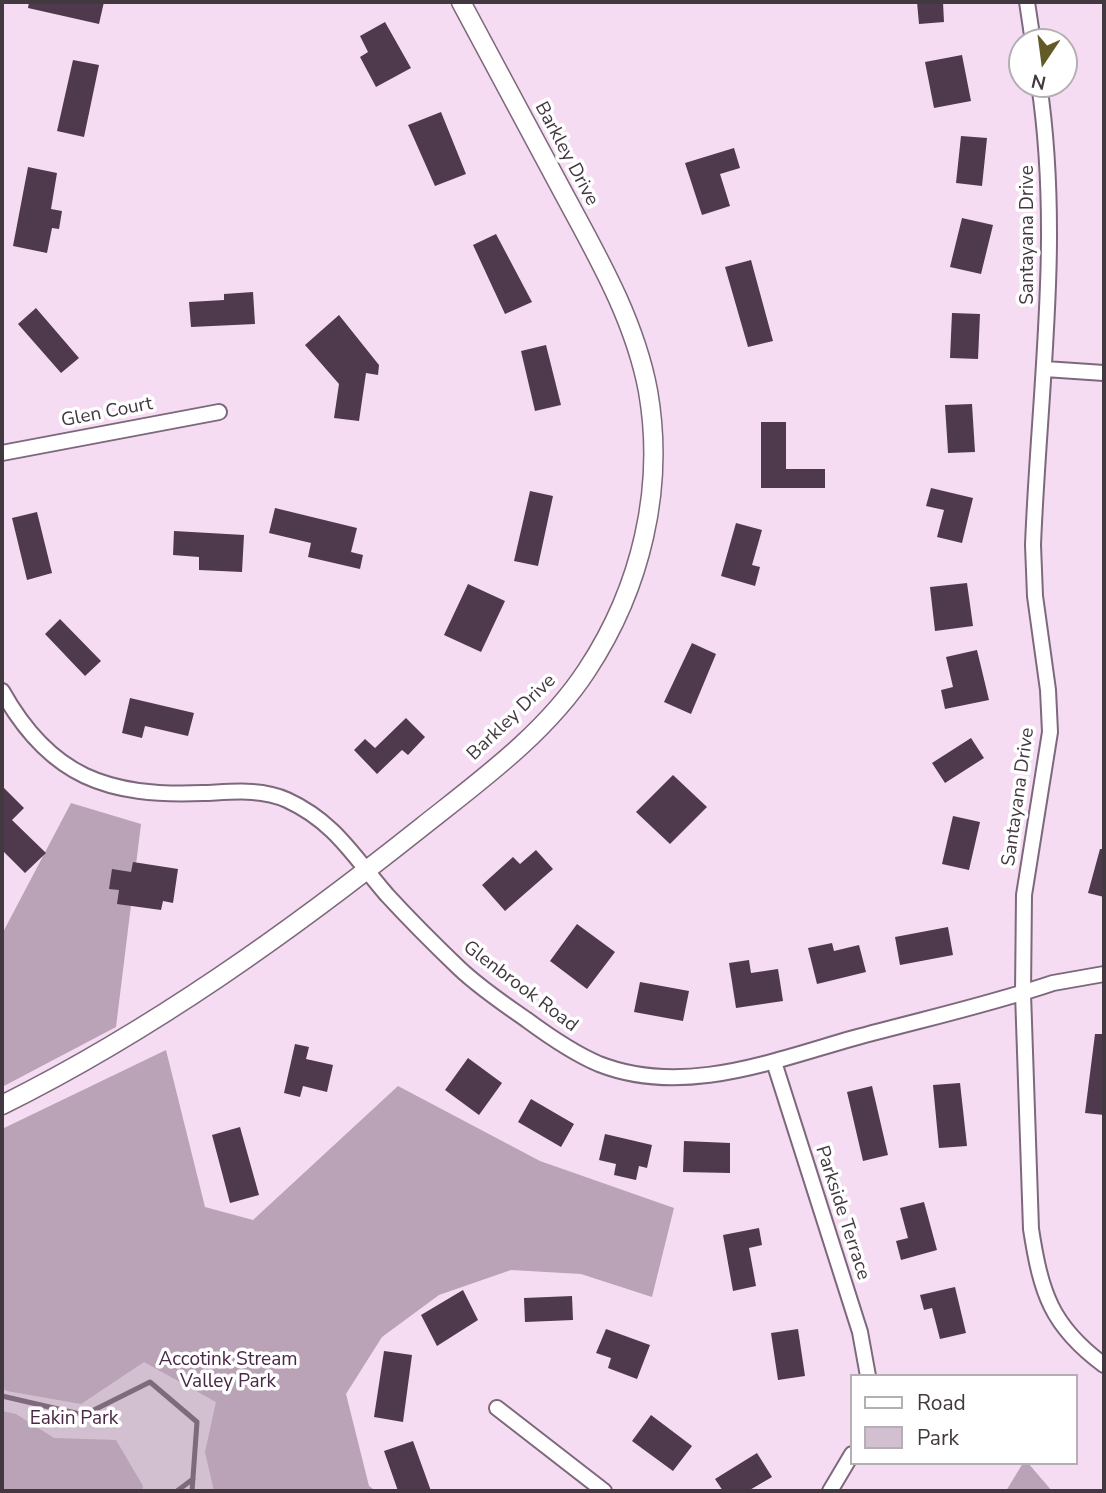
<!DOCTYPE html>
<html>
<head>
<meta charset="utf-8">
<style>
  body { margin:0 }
  #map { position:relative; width:1106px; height:1493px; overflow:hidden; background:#f5dcf2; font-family:"Nunito Sans",sans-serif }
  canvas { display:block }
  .frame { position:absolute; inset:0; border:4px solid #423840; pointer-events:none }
  .legend { position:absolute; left:850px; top:1374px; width:228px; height:91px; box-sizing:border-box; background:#fff; border:2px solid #b3afb3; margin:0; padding:9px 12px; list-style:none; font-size:21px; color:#423840 }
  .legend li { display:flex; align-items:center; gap:14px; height:35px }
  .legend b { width:35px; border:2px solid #b3afb3 }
  .north { position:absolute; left:1008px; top:28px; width:70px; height:70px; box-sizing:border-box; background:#fff; border:2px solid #b3afb3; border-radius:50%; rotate:193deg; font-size:19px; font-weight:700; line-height:28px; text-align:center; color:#423840 }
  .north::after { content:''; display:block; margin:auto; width:24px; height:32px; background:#625b27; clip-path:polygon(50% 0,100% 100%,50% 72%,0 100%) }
</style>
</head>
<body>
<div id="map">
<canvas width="1106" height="1493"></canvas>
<div class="frame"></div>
<ul class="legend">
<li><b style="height:9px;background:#fff"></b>Road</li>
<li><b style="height:19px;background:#d2bfd0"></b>Park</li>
</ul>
<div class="north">N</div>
</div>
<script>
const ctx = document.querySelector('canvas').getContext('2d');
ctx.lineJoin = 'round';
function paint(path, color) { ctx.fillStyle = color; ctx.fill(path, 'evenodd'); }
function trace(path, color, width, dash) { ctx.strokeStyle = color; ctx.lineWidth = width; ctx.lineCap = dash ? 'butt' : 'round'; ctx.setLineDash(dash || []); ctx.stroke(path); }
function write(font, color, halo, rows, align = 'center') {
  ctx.font = font + ' "Nunito Sans",sans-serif'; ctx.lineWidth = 7; ctx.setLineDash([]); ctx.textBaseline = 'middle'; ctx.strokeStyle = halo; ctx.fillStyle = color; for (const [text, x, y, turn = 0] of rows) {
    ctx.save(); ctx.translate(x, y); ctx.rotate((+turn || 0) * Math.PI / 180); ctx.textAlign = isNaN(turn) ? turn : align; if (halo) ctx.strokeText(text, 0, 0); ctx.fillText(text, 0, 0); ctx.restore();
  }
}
const green = new Path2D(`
  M2,1132L345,1292L319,1491H2Z`);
const forest = new Path2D(`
  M71,803L141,824L116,1027L2,1087V934Z
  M166,1050L205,1207L253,1220L398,1086L540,1161L674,1208L652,1297L581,1274L511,1270L439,1295L382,1337L346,1394L369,1486L376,1491H214L205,1452L216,1402L144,1362L81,1404L7,1391L2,1388V1129Z
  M2,1411L16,1414L54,1438L116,1440L143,1486L142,1491H2Z
  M1023,1463H1028L1052,1491H1006Z`);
const stream = new Path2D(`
  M2,1396L84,1415L150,1382L197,1422L192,1491
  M177,1491L193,1479`);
const building = new Path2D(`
  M29,2H104L99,24L28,8Z
  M917,2H943L944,22L919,24Z
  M385,22L411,68L376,87L360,57L368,52L360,36Z
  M962,55L971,101L934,108L925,62Z
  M73,60L99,65L84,137L57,131Z
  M441,112L466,174L435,186L408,125Z
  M961,136L987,138L982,186L956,183Z
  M734,148L740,168L720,174L730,206L702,215L685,163Z
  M28,167L57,173L51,209L62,211L59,229L52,228L47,253L13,246Z
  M962,218L993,225L981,274L950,267Z
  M496,234L532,302L505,314L473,245Z
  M751,260L773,341L748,347L725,267Z
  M253,292L255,324L191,327L189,302L224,300V294Z
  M36,308L79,358L61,373L18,324Z
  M952,313L980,314L978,359L950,358Z
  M339,315L379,365L378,375L366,373L359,421L334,418L339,384L305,345Z
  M546,345L561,405L535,411L521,351Z
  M972,404L975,452L948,453L945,405Z
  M761,422H786V469H825V488H761Z
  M931,488L973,498L962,543L937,537L944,510L926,506Z
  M530,491L553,496L538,566L514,561Z
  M275,508L357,528L351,552L363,555L360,569L308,557L311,543L269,533Z
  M37,512L52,573L27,580L12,518Z
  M736,523L762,530L752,565L760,567L755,586L721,576Z
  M174,531L244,535L242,572L199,570V557L173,555Z
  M967,583L973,626L935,631L930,587Z
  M468,584L505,601L481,652L444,635Z
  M60,619L101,661L85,676L45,634Z
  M692,643L716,654L691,714L664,702Z
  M977,650L989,700L945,709L941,690L953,687L946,657Z
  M130,698L194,713L188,736L145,726L142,738L122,733Z
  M406,718L425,737L408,755L402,750L377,774L354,750L365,739L375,748Z
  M971,738L984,758L945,783L932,763Z
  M673,775L707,807L670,844L636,812Z
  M2,786L24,808L12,820L46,853L25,873L2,850Z
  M953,816L980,822L969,870L942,864Z
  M1100,849H1104V897L1088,893Z
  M536,850L553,869L505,911L482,885L513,857L520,864Z
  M133,862L178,869L173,903L163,901L161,910L117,904L119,890L109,889L112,869L131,872Z
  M577,924L615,952L587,989L550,961Z
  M948,927L953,955L900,965L895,937Z
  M832,943L834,951L859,945L866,972L817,984L808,948Z
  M749,960L751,973L778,969L783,1001L736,1008L729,963Z
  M640,982L689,991L683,1021L634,1012Z
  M1095,1034H1104V1115L1085,1113Z
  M295,1044L309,1047L306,1059L333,1065L327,1092L303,1086L300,1097L284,1093Z
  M468,1058L502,1083L479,1115L445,1090Z
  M960,1083L967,1146L939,1148L933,1085Z
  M872,1086L888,1155L863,1161L847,1092Z
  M531,1099L574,1124L561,1147L518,1122Z
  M240,1127L259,1195L230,1203L212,1135Z
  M605,1134L652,1145L647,1168L639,1166L636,1180L614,1175L616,1164L599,1160Z
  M684,1141L730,1143V1173L683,1172Z
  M924,1202L937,1250L901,1260L896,1241L908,1238L900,1208Z
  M759,1228L762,1245L749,1248L756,1286L733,1291L723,1235Z
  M955,1287L966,1333L940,1339L932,1308L924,1310L920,1295Z
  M463,1290L478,1320L437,1346L421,1315Z
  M572,1296L573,1320L525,1322L524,1298Z
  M606,1329L650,1345L637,1379L608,1368L611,1358L596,1353Z
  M798,1329L805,1376L778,1380L771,1333Z
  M384,1351L412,1355L403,1422L374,1417Z
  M651,1415L692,1446L673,1471L632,1441Z
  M413,1441L431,1491H398L384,1451Z
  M757,1453L772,1477L748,1491H723L715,1479Z`);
const minor = new Path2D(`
  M1027,2L1033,42
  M1039,84C1062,238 1039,391 1033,545L1035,596L1048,690L1050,732L1024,895L1023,993L1031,1229C1041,1293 1051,1326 1104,1365
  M1045,369L1104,373
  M2,453L219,412
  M2,691C50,777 108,797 203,793C231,792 261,788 287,800C335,822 354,857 387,895C410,920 435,945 459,968C480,988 504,1004 527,1020C550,1037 573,1053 599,1064C683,1097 772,1061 854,1038C920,1020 988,1005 1053,983L1104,974
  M774,1062L860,1332L868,1376
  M497,1408L604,1491
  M830,1491L852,1454`);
const tertiary = new Path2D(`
  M2,1105C153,1030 291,931 423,826C481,780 546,733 587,670C641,588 665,488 648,391C635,321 598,257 565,196C530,131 496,66 461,2`);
const streetNames = [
  ["Barkley Drive",566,154,62],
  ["Santayana Drive",1028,235,-90],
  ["Glen Court",107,413,-11],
  ["Barkley Drive",512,718,-44],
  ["Santayana Drive",1019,797,-82],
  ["Glenbrook Road",520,987,37],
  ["Parkside Terrace",842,1213,72]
];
const parkNames = [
  ["Accotink Stream",228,1360],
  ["Valley Park",228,1382],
  ["Eakin Park",74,1419]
];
paint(green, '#d2bfd0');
paint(forest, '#baa2b7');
trace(stream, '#7e6a7c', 5);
paint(building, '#4e3a4c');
trace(minor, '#7e697c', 18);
trace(tertiary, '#7e697c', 21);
trace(minor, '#fff', 14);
trace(tertiary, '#fff', 18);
write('19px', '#423840', '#fff', streetNames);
write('19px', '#492747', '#fff', parkNames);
</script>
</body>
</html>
